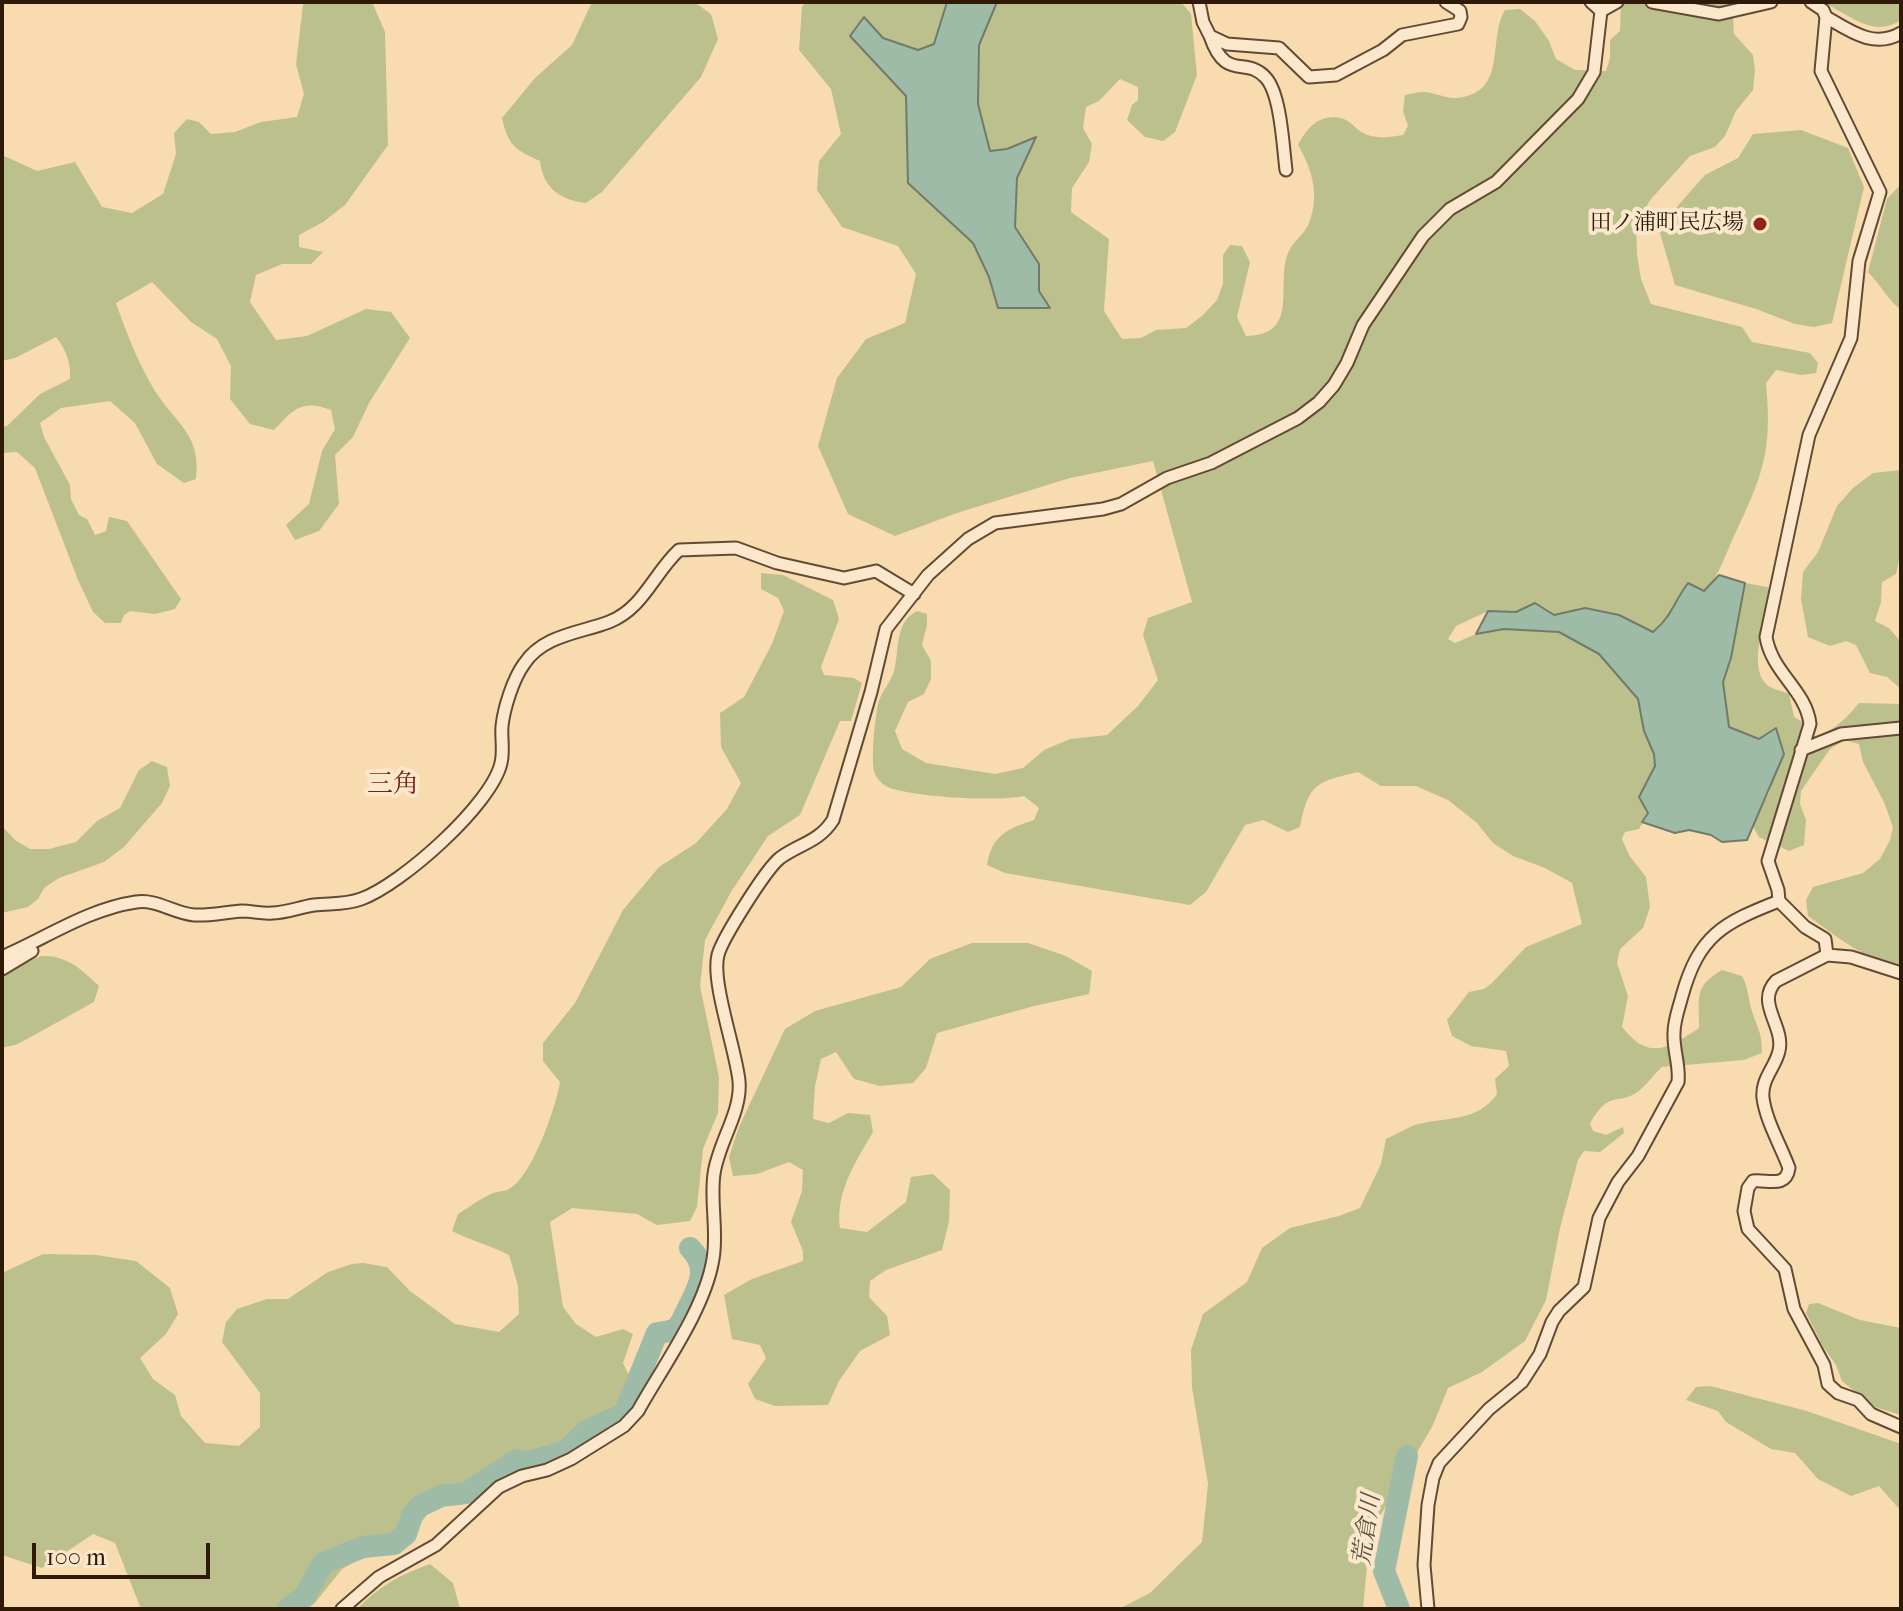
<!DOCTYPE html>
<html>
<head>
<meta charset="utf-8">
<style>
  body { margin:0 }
  #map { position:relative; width:1903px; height:1611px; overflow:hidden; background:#f9dbb0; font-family:"IM FELL French Canon",serif }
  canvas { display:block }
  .frame { position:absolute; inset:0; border:4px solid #2f1a0a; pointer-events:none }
  .scale { position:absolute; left:32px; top:1543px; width:178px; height:36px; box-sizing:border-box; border:4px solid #2f1a0a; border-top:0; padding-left:10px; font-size:24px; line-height:28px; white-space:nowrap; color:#2f1a0a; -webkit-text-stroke:6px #fbe8cc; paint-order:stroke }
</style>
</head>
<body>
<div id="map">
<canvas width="1903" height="1611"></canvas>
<div class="frame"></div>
<div class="scale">100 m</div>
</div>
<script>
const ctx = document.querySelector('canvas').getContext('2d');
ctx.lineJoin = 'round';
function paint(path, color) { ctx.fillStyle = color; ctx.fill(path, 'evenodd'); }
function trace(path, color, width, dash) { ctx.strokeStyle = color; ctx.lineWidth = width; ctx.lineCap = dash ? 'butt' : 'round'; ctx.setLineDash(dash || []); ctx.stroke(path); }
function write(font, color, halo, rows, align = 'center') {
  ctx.font = font + ' "IM FELL French Canon","Noto Serif JP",serif'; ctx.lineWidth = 8; ctx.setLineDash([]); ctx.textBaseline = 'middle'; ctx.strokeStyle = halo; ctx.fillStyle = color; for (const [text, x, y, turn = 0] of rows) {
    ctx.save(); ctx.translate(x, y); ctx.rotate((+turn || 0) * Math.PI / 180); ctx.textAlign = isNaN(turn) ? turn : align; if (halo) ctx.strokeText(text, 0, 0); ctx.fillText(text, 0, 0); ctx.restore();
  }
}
const green = new Path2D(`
  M305,2H372L385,32L388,145L345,205L323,222L299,235V247L323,252L311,264H282L256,275L250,302L276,340L307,336L366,309L391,312L410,338L369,403L353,437L335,455L339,504L319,531L295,540L286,525L309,504L322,451L335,429L331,410C301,399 294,409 274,430L250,424L230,399L231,366L217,339L191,322L152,282L116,303C126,332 139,365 155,391C177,425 201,434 196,479L184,483L157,464L135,423L110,401L61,408L40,423L44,437L70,485L71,499L79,515L87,519L95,535L106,531L109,517L127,521L181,599L175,609L155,614L130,611L124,615L121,623H105L93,612L78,580L35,468L17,452L2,453V427L7,426L40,394L70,379C71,362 66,350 56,337L15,358L2,361V155L37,171L75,162L102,207L132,213L163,194L176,154L174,133L187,119L199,122L211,134L235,132L261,122L297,117L304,94L296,64L303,5Z
  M592,2H694L711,14L718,39L701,77L602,192L586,203C560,200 543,188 540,161C515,150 508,145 502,118L535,78L572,45Z
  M805,2H1181L1191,14L1197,75L1175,132L1163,141L1145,137L1127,120L1132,105L1138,100V87L1120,79L1099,101L1086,107L1083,128L1092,144L1089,162L1072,188L1071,212L1109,239L1104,311L1122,339L1141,338L1156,330L1186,328L1202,316L1217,300L1223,284V255L1230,245L1242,246L1250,262L1237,317L1246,336C1301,335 1275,285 1288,253C1292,242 1305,234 1309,223C1320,195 1312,169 1298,145C1307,127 1321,112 1344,119C1352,122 1357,131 1365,134C1376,139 1392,137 1403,135L1408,126L1403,111L1405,95C1411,94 1418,92 1423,92C1434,92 1444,98 1454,98C1509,96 1487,39 1505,10L1520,9L1535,21L1549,41L1556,59L1575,70L1606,71L1610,58V40L1620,31L1621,2H1765L1733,15L1734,34L1753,55L1755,69L1753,90L1736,111L1725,136L1715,147L1690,156L1651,199L1636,223L1637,255L1641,279L1651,304L1742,327L1752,342L1810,353L1818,363L1816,373L1801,375L1776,370L1766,383C1773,457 1761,478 1731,543C1722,563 1719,575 1704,592L1680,594L1670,617L1653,633L1619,615L1585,608L1554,615L1535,603L1516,612L1488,611L1456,626L1448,639L1455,643L1476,634L1504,629L1559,632L1599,654L1638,699L1644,731L1654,754L1656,766L1639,797L1648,813L1639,829L1625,832L1622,839L1629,855L1646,877L1650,907L1643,928L1620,949L1617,963L1628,996L1622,1027C1649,1061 1667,1049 1699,1028C1700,999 1692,987 1722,970L1742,976C1748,987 1748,997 1751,1008C1757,1028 1762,1031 1762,1053L1744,1060L1662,1067C1654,1074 1648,1083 1640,1090C1619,1107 1609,1088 1590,1124L1593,1131L1606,1135L1623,1127L1624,1133L1600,1152L1584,1151L1578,1160L1560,1228L1546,1300L1525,1341L1482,1372L1448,1388L1433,1425L1370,1533L1363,1609H1119L1150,1593L1202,1542L1208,1484L1192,1387L1191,1350L1203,1314L1247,1282L1262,1248L1290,1228L1339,1216L1360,1208L1381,1164L1386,1139C1396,1135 1406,1128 1415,1125C1446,1116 1477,1123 1497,1094L1495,1079L1509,1066L1506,1051L1471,1046L1452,1036L1447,1020L1469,992L1484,989L1492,983L1526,947L1582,924L1572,883L1545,868L1513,856L1493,843L1477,823L1448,800L1416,786H1381L1358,772C1316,782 1309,783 1300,827L1288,832L1263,820L1245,825L1206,892L1190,905L1005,873L987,865C992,835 1007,829 1034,820L1039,808L1024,796C997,802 916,797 890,788C883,785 876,779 874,771C871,758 875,710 880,698C884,689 891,681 894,671C900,649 894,623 917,611L927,614V625L922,645L931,661V679L924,694L908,702L895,731L902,749L926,763L995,774L1023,768L1044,750L1070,739L1107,735L1138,706L1158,680L1143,635L1148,618L1192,602L1153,461L1070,478L957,513L895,536L848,514L818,446L837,378L866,339L905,323L916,274L898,246L842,227L817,190L819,161L841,134L831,89L799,50L802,7Z
  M1822,2H1901V20C1873,39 1849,14 1822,2Z
  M1801,130L1848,148L1864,187L1832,323L1814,327L1795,324L1756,309L1675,285L1660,233L1675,209L1705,175L1738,158L1753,134Z
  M1901,184V310C1887,299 1881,285 1868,272L1887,199Z
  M1901,470V551L1896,574L1882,582L1881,602L1875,621L1889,628L1901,642V689L1887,677L1870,673L1856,645L1846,641L1830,646L1808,637L1801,599L1803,572L1818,552L1837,506L1853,488L1873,473Z
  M761,573L783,575L833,600L839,619L821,667L824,675L854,678L862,683L851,721H840L800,815L768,836L731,892L705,940L700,986L719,1077L718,1113L703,1149L697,1207L690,1221L657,1225L637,1214L572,1208L550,1222L563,1307L576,1324L596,1337L623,1329L633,1334L623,1363L632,1382L613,1411L585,1424L564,1444L527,1457L503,1456L393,1541L342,1569L314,1604L307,1609H141L115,1543L93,1534L42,1568L2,1555V1273L43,1254L96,1255L136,1261L170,1288L178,1314L166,1334L140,1358L153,1379L175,1395L181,1416L205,1443L239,1446L260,1427V1393L222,1342L226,1322L237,1309L267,1299H288L328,1272L352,1264L363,1263L387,1267L410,1291L455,1324L499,1332L519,1314L518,1286L509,1255C490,1245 471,1241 452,1231L458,1214C469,1207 480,1199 491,1194C497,1191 504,1192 509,1189C532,1177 556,1107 560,1082L543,1061V1043L575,1003L623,910L659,867L696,843L727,809L741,783L721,747L720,713L744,697L772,644L784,611L778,598L761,589Z
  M1745,583L1768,587L1771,594C1766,617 1745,671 1770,687C1775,690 1783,691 1789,694L1794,717L1803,722L1810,739C1832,732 1844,721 1859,703L1901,704V968C1862,958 1839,938 1808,916L1806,900L1813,887L1863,873L1880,859L1890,840L1893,827L1884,802L1863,762L1859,744L1845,740L1830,749L1801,791L1800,804L1806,820L1804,845L1789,851L1759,837L1752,825L1770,791L1777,729L1759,739L1729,727L1723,682L1731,658Z
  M152,761L167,767L170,786L162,803L124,847L104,862L59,878L44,888L38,899L28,907L2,913V826L15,840L30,849H49L76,842L97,821L120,808L139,770Z
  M972,943H1028L1066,956L1092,971L1089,994L1034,1006L937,1033L926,1068L913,1083L880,1086L854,1079L836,1052L821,1059L815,1086L813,1119L829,1123L848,1113L870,1115L873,1132C856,1161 835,1193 840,1228L867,1232L906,1202L911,1177L933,1174L950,1190L949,1221L942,1250L886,1270L870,1281L869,1297L887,1316L890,1335L860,1351L839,1381L828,1405L775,1406L755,1399L748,1384L766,1358L760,1345L732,1339L724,1295L752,1279L803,1261V1251L791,1222L802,1191L803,1170L789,1162L757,1174L733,1176L729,1157L739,1127L785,1029L815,1011L901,987L930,959Z
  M41,956C67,955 81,969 99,986L94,1002L18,1044L2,1048V978L13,968Z
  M1818,1303L1860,1320L1901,1328V1415L1875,1407L1842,1381L1836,1365L1824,1348L1806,1313L1809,1304Z
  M1710,1386L1807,1411L1901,1444V1511L1879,1486L1851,1496L1818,1479L1795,1453L1771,1449L1726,1422L1718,1411L1686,1400L1696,1387Z
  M430,1564L453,1583L460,1609H357C378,1587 401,1574 430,1564Z`);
const water = new Path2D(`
  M947,2H997L979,45L978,104L990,151L1007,149L1036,137L1017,178L1015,227L1039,264V291L1050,308H998L989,277L973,243L908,183L906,96L850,36L864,17L883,38L918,50L934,44Z
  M1719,575L1745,583L1731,658L1723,682L1729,727L1759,739L1776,728L1784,754L1747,840L1722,842L1711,835L1689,830L1675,833L1642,822L1648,813L1639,797L1655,766L1654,754L1644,731L1638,699L1599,654L1559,632L1504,629L1476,634L1488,611L1516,612L1535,603L1554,615L1585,608L1619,615L1653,632C1673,615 1673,603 1688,583L1704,591Z`);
const river = new Path2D(`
  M288,1609L305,1596L323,1563L363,1547L394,1544L406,1534L412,1516L420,1506L441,1496L466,1493L517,1460L525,1463L566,1451L586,1431L624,1414L657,1333C663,1332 670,1332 675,1329C682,1324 685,1313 689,1306C700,1285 709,1267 690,1248
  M1399,1609L1384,1571L1407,1456`);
const minor = new Path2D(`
  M1199,2L1203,22L1210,36L1227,44L1279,48L1309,77L1336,75L1383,50L1402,35L1458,24L1461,17L1460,11L1446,2
  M1591,2L1601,11
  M1652,2L1719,14L1771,2
  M1811,2L1823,10L1826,17C1850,31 1874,49 1901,33
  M1601,11L1617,2
  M1826,17L1821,71L1880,192L1859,261L1851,338L1809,435L1766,637C1772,673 1806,690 1810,724L1768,861L1778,890L1779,901L1805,927L1825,939L1827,955
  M1210,36C1226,83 1246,55 1266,78C1281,95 1283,147 1286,170
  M1801,750L1841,734L1901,728
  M2,957C46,938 88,909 136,902C157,899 173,913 194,915C210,916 226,912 242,911C252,911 262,914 272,913C286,913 300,907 314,905C330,903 345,905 361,899C401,885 492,804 501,763C504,751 501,738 502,726C504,708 513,679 524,664C543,635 580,633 609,622C643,609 654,573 679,550L736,548L777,563L844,578L876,571L914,594
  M2,969L32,951
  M1901,973L1851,957L1827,955L1776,981C1755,1003 1785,1026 1779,1051C1775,1068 1761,1079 1763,1098C1766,1121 1781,1146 1789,1168C1786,1189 1767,1179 1753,1181L1748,1188L1744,1211L1748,1229L1785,1269L1794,1309L1824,1365L1828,1384L1838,1393L1858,1400L1871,1414L1901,1427
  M342,1609L379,1577L436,1545L499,1487L522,1476L547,1470L571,1459L624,1426L638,1411C663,1366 705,1309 713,1259C718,1231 710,1202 714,1174C718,1143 742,1112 739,1081C736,1050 711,982 718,955C722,939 766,869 780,858C799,844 819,842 833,820L871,692L886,629L928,575L968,539L995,523L1103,509L1121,504L1167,478L1211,463L1298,418L1319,402L1334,385L1347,363L1363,325L1423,236L1450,209L1496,182L1578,99L1594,72L1601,11
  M1428,1609L1424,1565L1428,1505L1433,1478L1439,1463L1489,1409L1522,1382L1540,1354L1552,1322L1559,1311L1584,1287L1599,1218L1618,1182L1638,1156L1678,1082C1680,1065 1673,1050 1674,1033C1674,1020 1679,1008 1682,996C1699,935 1723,923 1779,901`);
const markers = [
  [1760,224,8,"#8f2418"]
];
const poiNames = [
  ["田ノ浦町民広場",1744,224]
];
const waterNames = [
  ["荒倉川",1368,1530,-82]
];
const quarterNames = [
  ["三角",393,786]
];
paint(green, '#bcc08c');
paint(water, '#9ebba8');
trace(water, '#727b69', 2);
trace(river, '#9ebba8', 22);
trace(minor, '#624a34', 15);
trace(minor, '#fbe8cc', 11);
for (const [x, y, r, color] of markers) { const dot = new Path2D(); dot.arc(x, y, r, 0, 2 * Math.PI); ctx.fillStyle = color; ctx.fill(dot); trace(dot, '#fbe8cc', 3); }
write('22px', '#2f1a0a', '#fbe8cc', poiNames, 'right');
write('italic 24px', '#565241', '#fbe8cc', waterNames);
write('26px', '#7a1f14', '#fbe8cc', quarterNames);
</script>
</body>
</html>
